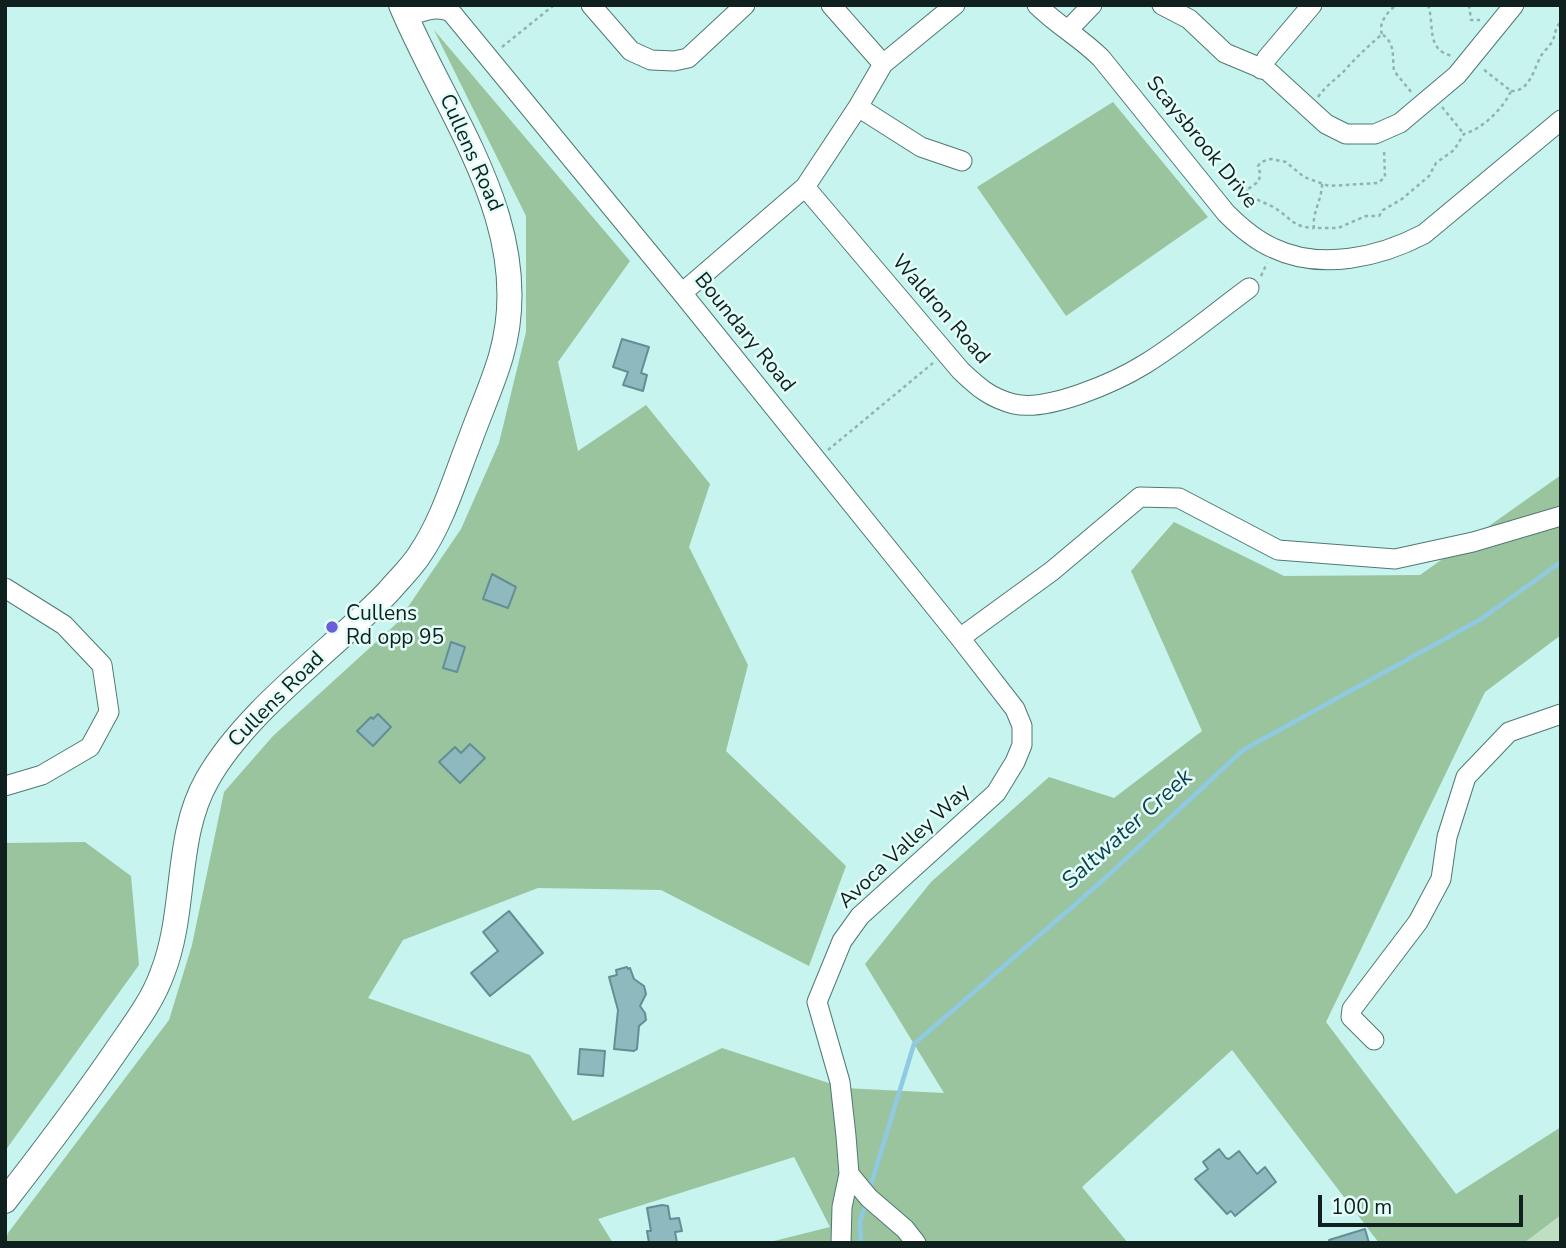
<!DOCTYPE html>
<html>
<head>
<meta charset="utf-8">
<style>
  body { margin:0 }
  #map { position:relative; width:1566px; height:1248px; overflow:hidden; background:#c7f4ee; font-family:"Nunito Sans",sans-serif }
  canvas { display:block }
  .frame { position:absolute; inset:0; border:7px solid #0f201e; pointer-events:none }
  .scale { position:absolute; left:1318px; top:1195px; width:205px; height:32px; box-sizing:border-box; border:4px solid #0f201e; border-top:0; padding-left:9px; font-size:21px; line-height:24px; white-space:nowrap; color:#0f201e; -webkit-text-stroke:5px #e3fdf9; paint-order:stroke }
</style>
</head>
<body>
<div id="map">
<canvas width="1566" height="1248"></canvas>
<div class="frame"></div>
<div class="scale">100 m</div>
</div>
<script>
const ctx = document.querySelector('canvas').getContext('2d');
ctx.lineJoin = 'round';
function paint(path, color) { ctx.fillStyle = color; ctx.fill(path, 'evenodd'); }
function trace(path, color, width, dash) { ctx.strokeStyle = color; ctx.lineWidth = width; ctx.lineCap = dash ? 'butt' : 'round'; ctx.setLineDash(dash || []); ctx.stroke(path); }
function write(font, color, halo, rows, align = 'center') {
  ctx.font = font + ' "Nunito Sans",sans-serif'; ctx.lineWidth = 5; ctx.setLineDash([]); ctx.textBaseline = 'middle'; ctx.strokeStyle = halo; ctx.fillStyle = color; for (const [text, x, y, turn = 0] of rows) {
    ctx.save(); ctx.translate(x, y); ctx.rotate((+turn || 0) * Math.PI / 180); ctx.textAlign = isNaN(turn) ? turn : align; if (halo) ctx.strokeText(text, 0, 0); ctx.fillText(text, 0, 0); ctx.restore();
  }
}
const green = new Path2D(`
  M1561,1215V1243H1524Z`);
const forest = new Path2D(`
  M434,30L630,261L558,362L578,451L646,405L710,484L689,547L748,665L726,751L846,866L809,966L661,890L538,888L403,940L368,998L530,1055L573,1121L722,1048L844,1088L944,1093L865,964L931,882L1049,777L1114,798L1202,731L1131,571L1174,522L1284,576L1420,575L1561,475V635L1485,692L1326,1022L1456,1194L1561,1127V1215L1524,1243H1379L1232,1050L1082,1187L1128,1243H766L830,1227L794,1157L598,1219L613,1243H5L8,1233L169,1020L192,945L224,792L273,736L397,623L461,529L499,443L526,332V216Z
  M1113,102L1208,217L1066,316L977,187Z
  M85,842L131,876L139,965L5,1151V843Z`);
const stream = new Path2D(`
  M869,1191L914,1044L1102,881L1243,750L1481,619L1561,562
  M861,1243L860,1222L866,1203`);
const building = new Path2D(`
  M622,339L649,347L641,373L647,375L643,391L623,385L628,372L613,367Z
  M492,574L516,587L508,608L483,599Z
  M451,642L465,647L457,672L443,668Z
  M378,714L391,727L373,746L357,731L371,717L373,719Z
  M470,744L485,758L460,783L439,762L455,747L461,753Z
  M509,911L543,953L490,996L471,973L498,951L483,932Z
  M627,967L628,969L630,968L634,979L644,986L646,994L640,1006L645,1013L646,1020L639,1026L637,1049L634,1051L614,1049L618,1010L609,977L617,975L616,970Z
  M580,1049L605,1051L603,1076L578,1074Z
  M1219,1149L1226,1158L1229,1159L1239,1151L1257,1174L1265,1167L1276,1182L1235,1216L1231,1211L1227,1214L1195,1179L1208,1169L1203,1162Z
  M662,1205L668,1206L670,1219L679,1218L682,1231L675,1232L677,1243H649L647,1231H651L647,1208Z
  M1365,1229L1369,1243H1330L1329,1240Z`);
const path = new Path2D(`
  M1428,5C1435,24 1425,51 1453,56
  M1469,5L1471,20H1480
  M1382,34C1378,24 1387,12 1396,5
  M502,47L554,5
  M1511,91C1530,92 1534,68 1541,56C1544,51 1549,47 1552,42C1556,35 1554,28 1561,22
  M1318,97C1327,84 1337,79 1346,69C1357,56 1369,46 1382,34C1396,44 1392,57 1394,71L1412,93
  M1442,107L1464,134
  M1234,176L1247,190L1259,181L1260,173L1258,166L1261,162L1271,159L1286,162L1304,177L1329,186L1378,183L1385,177L1384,149
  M1322,184C1322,200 1312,212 1314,228H1338L1366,216H1379L1383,210L1402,199L1429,176L1436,163L1454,150L1464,134C1482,129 1503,109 1511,91L1483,69
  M1247,190C1254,201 1265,202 1275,208C1291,218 1292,227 1314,228
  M1261,276L1267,263
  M828,450L933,363`);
const minor = new Path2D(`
  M591,5L631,51L651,60L674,61L688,58L745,5
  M831,5L883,64
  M1037,5C1057,25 1081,38 1101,58L1226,213C1240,227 1255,240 1273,248C1321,271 1380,257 1424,234L1561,120
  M1162,5L1189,19L1225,53L1268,71L1326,124L1346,134H1375L1400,123L1457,75L1514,5
  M406,17C422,12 435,5 451,12L682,293L960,638L1015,709L1022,726V745L1015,762L996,793L860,916L842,941L817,1002L840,1082L846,1136L849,1174L842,1207L841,1243
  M1068,30L1092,5
  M1261,69L1267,58L1312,5
  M858,107L921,147L962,161
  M805,187L961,371C978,387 990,398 1014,404C1048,412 1116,382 1145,364C1181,342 1215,313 1249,288
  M682,293L805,187L858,107L883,64L955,5
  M5,588L64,625L102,665L109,712L90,747L42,775L5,786
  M960,638L1052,571L1140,497L1179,498L1278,550L1395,559L1473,542L1561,516
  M1374,1040L1351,1017L1352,1009L1418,922L1441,879L1447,837L1466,777L1509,732L1561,714
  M849,1174L869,1198L905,1229L916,1243`);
const major = new Path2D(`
  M5,1201C43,1152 81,1102 116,1051C133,1026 152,1002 162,974C187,912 174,838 207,780C247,709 333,650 389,591C399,579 412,567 420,554C443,520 455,478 470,440C480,412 493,384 501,356C538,228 447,116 401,5`);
const markers = [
  [332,627,7,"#6c5ed8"]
];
const streetNames = [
  ["Scaysbrook Drive",1201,143,51],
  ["Cullens Road",470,153,66],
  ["Waldron Road",940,310,49],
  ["Boundary Road",744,333,51],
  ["Cullens Road",277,700,-45],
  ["Avoca Valley Way",905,847,-43]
];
const poiNames = [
  ["Cullens",346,615],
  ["Rd opp 95",346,639]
];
const waterNames = [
  ["Saltwater Creek",1128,830,-42]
];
paint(green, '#bfdec2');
paint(forest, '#9ac49e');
trace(stream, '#8fcae2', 4.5);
paint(building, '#8db9bf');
trace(building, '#638e93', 2);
trace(minor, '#4f7973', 21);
trace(major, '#4f7973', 26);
trace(path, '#8fb4af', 2.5, [3.5, 3.5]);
trace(minor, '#fff', 19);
trace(major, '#fff', 24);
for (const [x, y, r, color] of markers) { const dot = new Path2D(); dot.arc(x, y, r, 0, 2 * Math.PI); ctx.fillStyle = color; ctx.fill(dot); trace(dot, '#e3fdf9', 2.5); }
write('21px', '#0f201e', '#e3fdf9', streetNames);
write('21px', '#0f201e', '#e3fdf9', poiNames, 'left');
write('italic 23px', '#0d4051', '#e3fdf9', waterNames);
</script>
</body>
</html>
